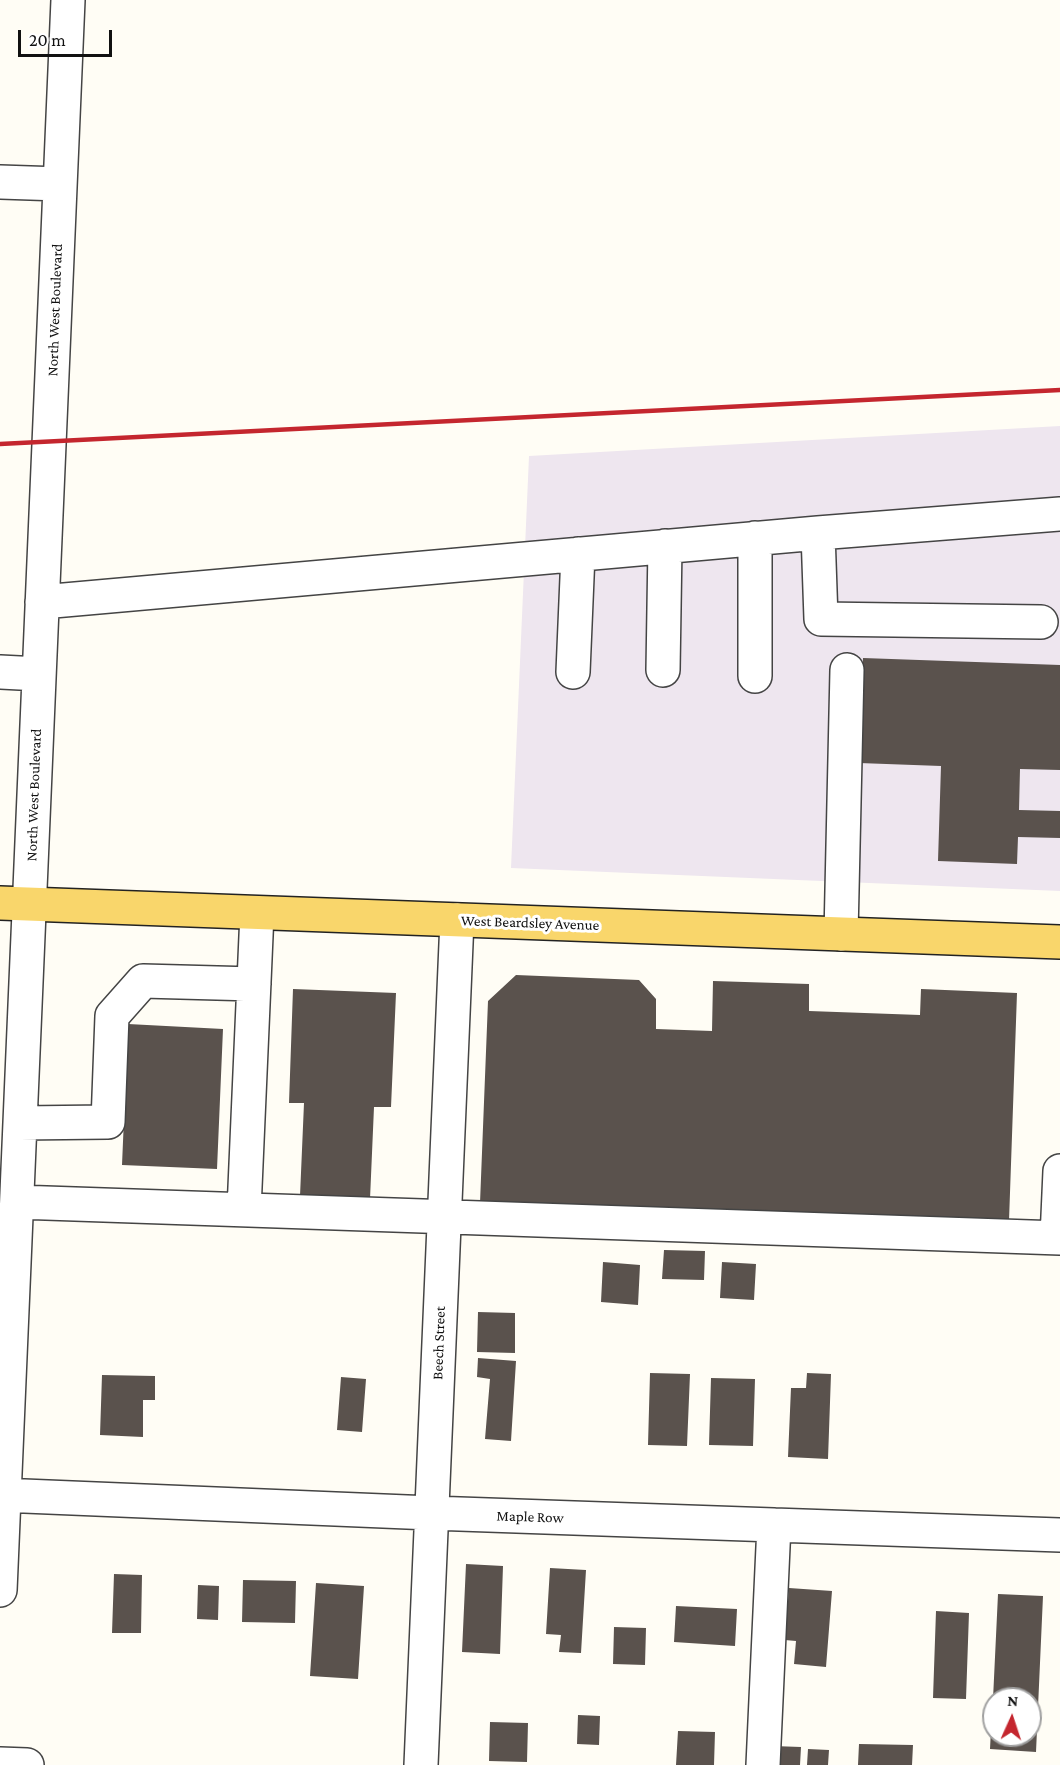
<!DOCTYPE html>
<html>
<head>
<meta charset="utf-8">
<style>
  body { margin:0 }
  #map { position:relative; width:1060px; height:1765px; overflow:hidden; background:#fffdf5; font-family:"Crimson Pro",serif }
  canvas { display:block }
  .north { position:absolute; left:982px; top:1687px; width:60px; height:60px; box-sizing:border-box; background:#fff; border:2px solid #a0a0a0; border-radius:50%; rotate:3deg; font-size:16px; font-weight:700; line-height:24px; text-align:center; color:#111 }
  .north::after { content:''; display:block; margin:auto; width:21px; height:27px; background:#c4262e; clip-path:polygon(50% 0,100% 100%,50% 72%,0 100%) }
  .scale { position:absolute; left:18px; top:30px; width:94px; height:27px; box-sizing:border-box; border:3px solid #111; border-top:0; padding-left:8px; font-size:18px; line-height:21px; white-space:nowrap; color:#111; -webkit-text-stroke:4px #fff; paint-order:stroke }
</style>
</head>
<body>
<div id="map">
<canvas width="1060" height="1765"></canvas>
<div class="north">N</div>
<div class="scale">20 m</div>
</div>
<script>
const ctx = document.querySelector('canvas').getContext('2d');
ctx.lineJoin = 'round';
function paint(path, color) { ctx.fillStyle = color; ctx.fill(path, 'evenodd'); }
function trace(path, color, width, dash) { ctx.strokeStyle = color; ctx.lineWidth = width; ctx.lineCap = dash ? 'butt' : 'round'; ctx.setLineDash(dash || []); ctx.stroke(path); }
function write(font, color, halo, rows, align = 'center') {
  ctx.font = font + ' "Crimson Pro",serif'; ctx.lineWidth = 6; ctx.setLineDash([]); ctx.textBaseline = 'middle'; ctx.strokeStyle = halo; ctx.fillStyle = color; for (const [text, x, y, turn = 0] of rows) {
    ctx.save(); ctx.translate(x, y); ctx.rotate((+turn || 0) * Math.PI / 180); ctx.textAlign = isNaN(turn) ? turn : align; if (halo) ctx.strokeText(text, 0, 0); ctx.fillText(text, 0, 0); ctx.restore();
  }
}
const industrial = new Path2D(`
  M1060,426V891L511,868L529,456Z`);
const building = new Path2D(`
  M863,658L1060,665V770L1020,769L1019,810L1060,811V838L1018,837L1017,864L938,861L941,766L859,763Z
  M516,975L639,980L656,999V1029L712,1031L713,981L809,984V1011L920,1015L921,989L1017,993L1009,1221L480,1203L488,1001Z
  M293,989L396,993L391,1107H374L370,1199L300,1196L304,1103H289Z
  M128,1024L223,1029L217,1169L122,1165Z
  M664,1250L705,1251L704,1280L662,1279Z
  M603,1262L640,1265L638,1305L601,1302Z
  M722,1262L756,1264L754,1300L720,1298Z
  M478,1312L515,1313V1353L477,1352Z
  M478,1358L516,1361L511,1441L485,1439L490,1379L477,1377Z
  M650,1373L690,1374L687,1446L648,1445Z
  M807,1373L831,1374L828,1459L788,1457L791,1388H806Z
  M102,1375L155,1376V1400H143V1437L100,1435Z
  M341,1377L366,1379L362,1432L337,1430Z
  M711,1378L755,1379L753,1446L709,1445Z
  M466,1564L503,1566L500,1654L462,1652Z
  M550,1568L586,1570L581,1653L559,1652L561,1635L546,1634Z
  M114,1574L142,1575L141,1633H112Z
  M243,1580L296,1581L295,1623L242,1622Z
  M316,1583L364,1586L358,1679L310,1676Z
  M198,1585L219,1586L218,1620L197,1619Z
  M789,1588L832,1591L826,1667L794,1664L796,1641L785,1640Z
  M998,1594L1043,1596L1036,1752L990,1749L992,1708H994V1735H1030V1699H993Z
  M676,1606L737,1609L735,1646L674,1642Z
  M936,1611L969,1613L966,1699L933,1698Z
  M614,1627L646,1628L645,1665L613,1664Z
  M578,1715L600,1716L599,1745L577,1744Z
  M490,1722L528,1723L527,1762L489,1761Z
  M678,1731L715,1732L714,1765H676Z
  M859,1744L913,1745L912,1765H858Z
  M773,1746L801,1747L800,1765H772Z
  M808,1749L829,1750L828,1765H807Z`);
const minor = new Path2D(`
  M0,182L60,184
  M818,533L821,619L1041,622
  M42,602L818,533L1060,514
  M663,670L665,546
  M0,672L39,674
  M573,672L578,554
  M755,676V538
  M841,934L847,670
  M20,1123L108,1122L112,1016L143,981L254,984
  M17,1202L1060,1238
  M244,1210L257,913
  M1057,1238L1060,1171
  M0,1495L431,1513L1060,1535
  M0,1590L68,0
  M0,1764L27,1765
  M421,1765L457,920
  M763,1765L774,1525`);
const major = new Path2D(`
  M0,903L1060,942`);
const rail = new Path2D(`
  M0,444L1060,390`);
const streetNames = [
  ["North West Boulevard",55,310,-88],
  ["North West Boulevard",34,795,-88],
  ["West Beardsley Avenue",530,923,2],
  ["Beech Street",439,1343,-88],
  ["Maple Row",530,1517,2]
];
paint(industrial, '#eee6ef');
paint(building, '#5a524d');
trace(minor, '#444', 36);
trace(major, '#222', 36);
trace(minor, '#fff', 33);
trace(major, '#f9d66b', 33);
trace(rail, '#c4262e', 4.5);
write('15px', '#111', '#fff', streetNames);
</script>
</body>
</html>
